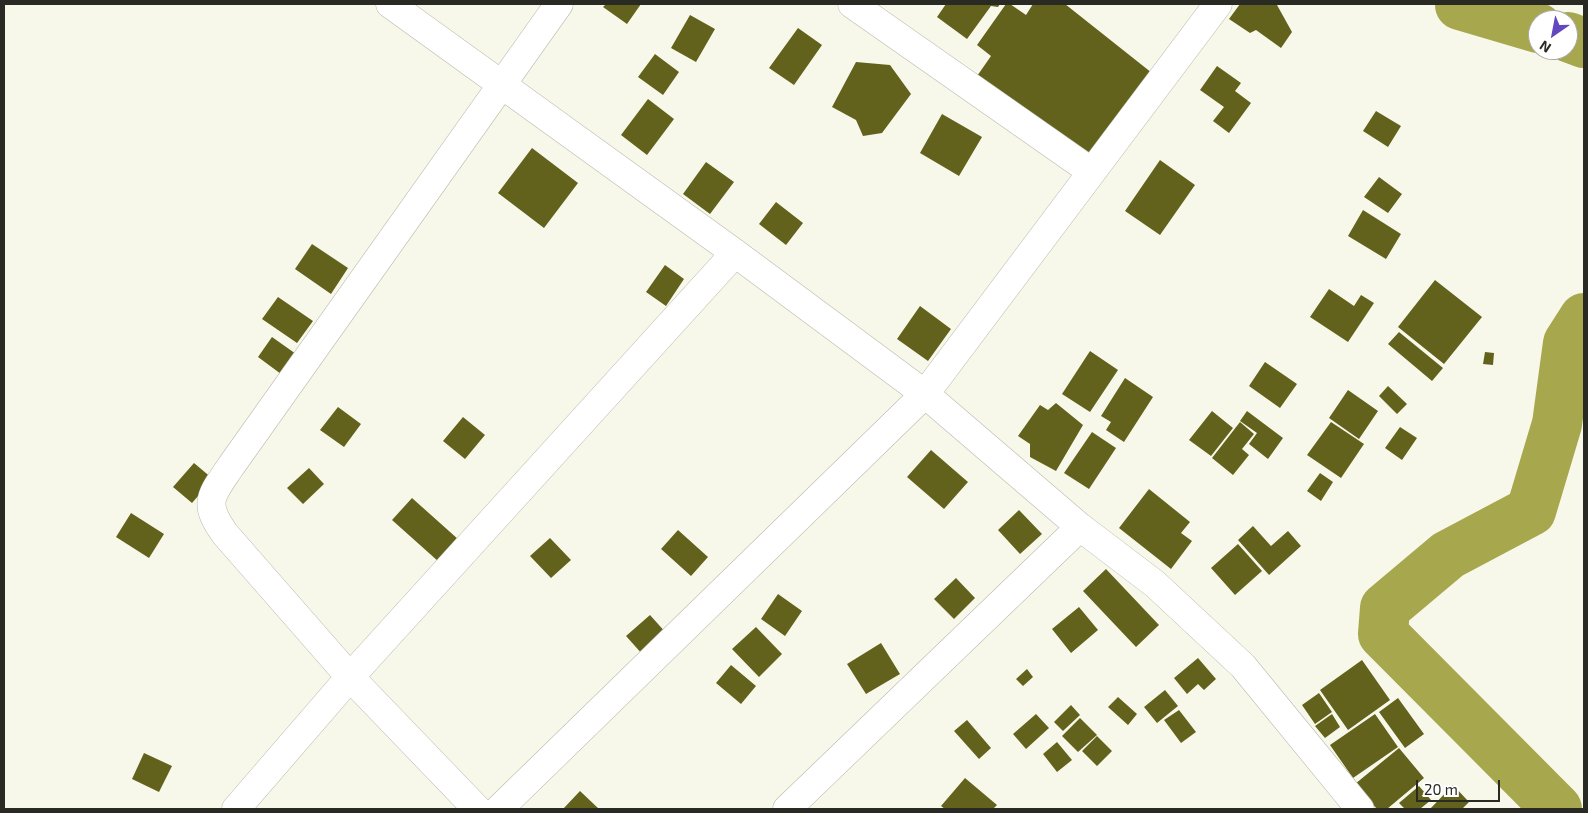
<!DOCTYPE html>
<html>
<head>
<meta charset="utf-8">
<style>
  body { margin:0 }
  #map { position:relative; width:1588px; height:813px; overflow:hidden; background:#f7f8e9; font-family:"Exo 2",sans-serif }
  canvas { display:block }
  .frame { position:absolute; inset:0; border:5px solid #292a24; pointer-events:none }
  .north { position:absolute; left:1528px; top:10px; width:50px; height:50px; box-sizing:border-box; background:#fff; border:1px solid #a9aaa7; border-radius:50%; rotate:213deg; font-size:14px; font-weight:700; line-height:20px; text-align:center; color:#292a24 }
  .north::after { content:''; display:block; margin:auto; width:18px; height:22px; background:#6347bf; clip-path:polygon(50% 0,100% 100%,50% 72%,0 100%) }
  .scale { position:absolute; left:1416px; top:780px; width:84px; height:22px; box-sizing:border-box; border:2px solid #292a24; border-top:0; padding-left:6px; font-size:15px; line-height:18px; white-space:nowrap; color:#292a24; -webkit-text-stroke:4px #fff; paint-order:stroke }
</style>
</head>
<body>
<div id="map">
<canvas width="1588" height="813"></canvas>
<div class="frame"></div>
<div class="north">N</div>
<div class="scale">20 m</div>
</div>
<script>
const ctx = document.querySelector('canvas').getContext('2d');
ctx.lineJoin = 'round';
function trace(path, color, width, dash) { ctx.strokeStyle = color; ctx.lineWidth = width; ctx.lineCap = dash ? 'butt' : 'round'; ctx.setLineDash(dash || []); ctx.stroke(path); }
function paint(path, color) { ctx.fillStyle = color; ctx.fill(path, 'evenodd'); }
const river = new Path2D(`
  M1460,4V5L1538,28
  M1568,37L1584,43
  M1557,809L1383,634L1385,608L1448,555L1531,511L1557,424L1568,343L1584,318`);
const building = new Path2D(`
  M606,4H641L627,24L603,7Z
  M946,4H1000L998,7L991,6L967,39L937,17Z
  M1006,4H1010L1026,15L1033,4H1065L1152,73L1138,97L1129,99L1088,158L975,79L991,56L977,45Z
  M1240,4H1274L1277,5L1292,32L1281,48L1256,30L1250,33L1229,19Z
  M690,15L715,29L696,62L671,48Z
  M798,28L822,45L794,85L769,68Z
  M655,54L679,72L663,95L638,77Z
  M856,62L890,65L911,94L882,133L863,136L856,120L832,107Z
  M1217,66L1241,83L1235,91L1251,103L1229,133L1213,121L1224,107L1200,90Z
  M648,99L674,119L647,155L621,135Z
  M1376,111L1401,126L1388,147L1363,131Z
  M942,114L982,137L959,176L920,153Z
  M532,148L578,183L544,228L498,193Z
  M1160,160L1195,185L1160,235L1125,211Z
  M706,162L734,182L710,214L683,194Z
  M1379,177L1402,194L1388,213L1364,197Z
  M776,202L803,223L786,245L759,224Z
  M1363,210L1401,234L1386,259L1348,236Z
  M312,244L348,268L331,294L295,269Z
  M665,265L684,279L666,306L646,292Z
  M1435,280L1482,317L1444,364L1398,327Z
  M1329,289L1354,306L1361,295L1374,303L1348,342L1310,317Z
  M278,297L313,321L297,343L262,319Z
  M920,306L951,329L928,361L897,339Z
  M1399,332L1443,368L1432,381L1388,344Z
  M272,337L296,354L281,374L258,357Z
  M1090,351L1118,370L1090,412L1062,394Z
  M1485,352L1494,353L1493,365L1483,364Z
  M1265,362L1297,384L1280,408L1249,386Z
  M1125,378L1153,397L1124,442L1106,430L1111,422L1101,416Z
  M1388,386L1407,404L1397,414L1379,396Z
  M1348,390L1378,411L1359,439L1329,418Z
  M1056,403L1083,425L1056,471L1030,457V444L1018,436L1040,405L1048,410Z
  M338,407L361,424L344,447L320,430Z
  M1212,411L1233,428L1211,456L1189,440Z
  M1247,411L1283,438L1268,459L1249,444L1257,433L1240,421Z
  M463,417L485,435L465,459L443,441Z
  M1240,422L1254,434L1242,449L1249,455L1233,475L1212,458Z
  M1331,422L1364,444L1341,478L1307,455Z
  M1400,427L1417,438L1402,460L1385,448Z
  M1092,432L1116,448L1089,489L1064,473Z
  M931,450L968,482L944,509L907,477Z
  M194,463L213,479L192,503L173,487Z
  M309,468L324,484L303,504L287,488Z
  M1320,473L1333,482L1321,501L1307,491Z
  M1149,489L1190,522L1181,533L1192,541L1171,569L1119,528Z
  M412,498L459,540L439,562L392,520Z
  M1019,510L1042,534L1020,554L998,530Z
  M131,513L164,534L149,558L116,537Z
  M1253,526L1271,546L1288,531L1301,546L1269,575L1238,540Z
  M678,530L708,557L691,576L661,549Z
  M550,538L571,560L551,578L530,556Z
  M1238,544L1262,571L1235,595L1211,568Z
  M1106,569L1159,625L1136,647L1083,591Z
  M956,578L975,598L954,619L934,599Z
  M778,594L802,611L785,636L761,619Z
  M1079,607L1098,630L1071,653L1052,629Z
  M650,615L667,634L643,655L626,636Z
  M756,627L782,654L759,677L732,649Z
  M881,643L900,674L866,694L847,664Z
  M1198,658L1216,679L1204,690L1198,684L1187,694L1174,678Z
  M1362,660L1390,700L1348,730L1320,690Z
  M731,665L756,686L741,704L716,683Z
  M1027,669L1033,677L1023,686L1016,679Z
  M1165,690L1178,706L1157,723L1144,707Z
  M1319,693L1332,712L1315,724L1302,705Z
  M1118,697L1137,714L1128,725L1108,707Z
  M1398,698L1424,734L1405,748L1379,712Z
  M1071,705L1080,715L1063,731L1054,722Z
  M1179,710L1196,732L1181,743L1164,720Z
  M1036,714L1049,728L1026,749L1013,734Z
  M1332,714L1340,727L1325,738L1315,726Z
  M1375,714L1398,747L1353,778L1330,745Z
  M1080,718L1097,735L1078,752L1062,736Z
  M967,720L991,748L979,759L954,731Z
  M1097,736L1112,751L1097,766L1082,751Z
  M1057,742L1072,760L1057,772L1043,754Z
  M1399,748L1424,778L1387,809H1377L1355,784Z
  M144,753L172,766L159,792L132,779Z
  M965,778L997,805L993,809H945L941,806Z
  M1453,785L1469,802L1462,809H1430Z
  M1419,786L1431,800L1420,809H1405L1399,803Z
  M580,791L599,809H563Z`);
const street = new Path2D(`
  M390,4L735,253L925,394L1080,527L1155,584L1243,666L1360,809
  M852,4L1092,172
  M236,809L350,677L735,253
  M477,809L350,677L225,534C202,502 211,496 231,466L559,4
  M499,809L925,394L1218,4
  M787,809L1080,527`);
trace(river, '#a7a74e', 50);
paint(building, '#62621d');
trace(street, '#b8b9ab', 29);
trace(street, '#fff', 28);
</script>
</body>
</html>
